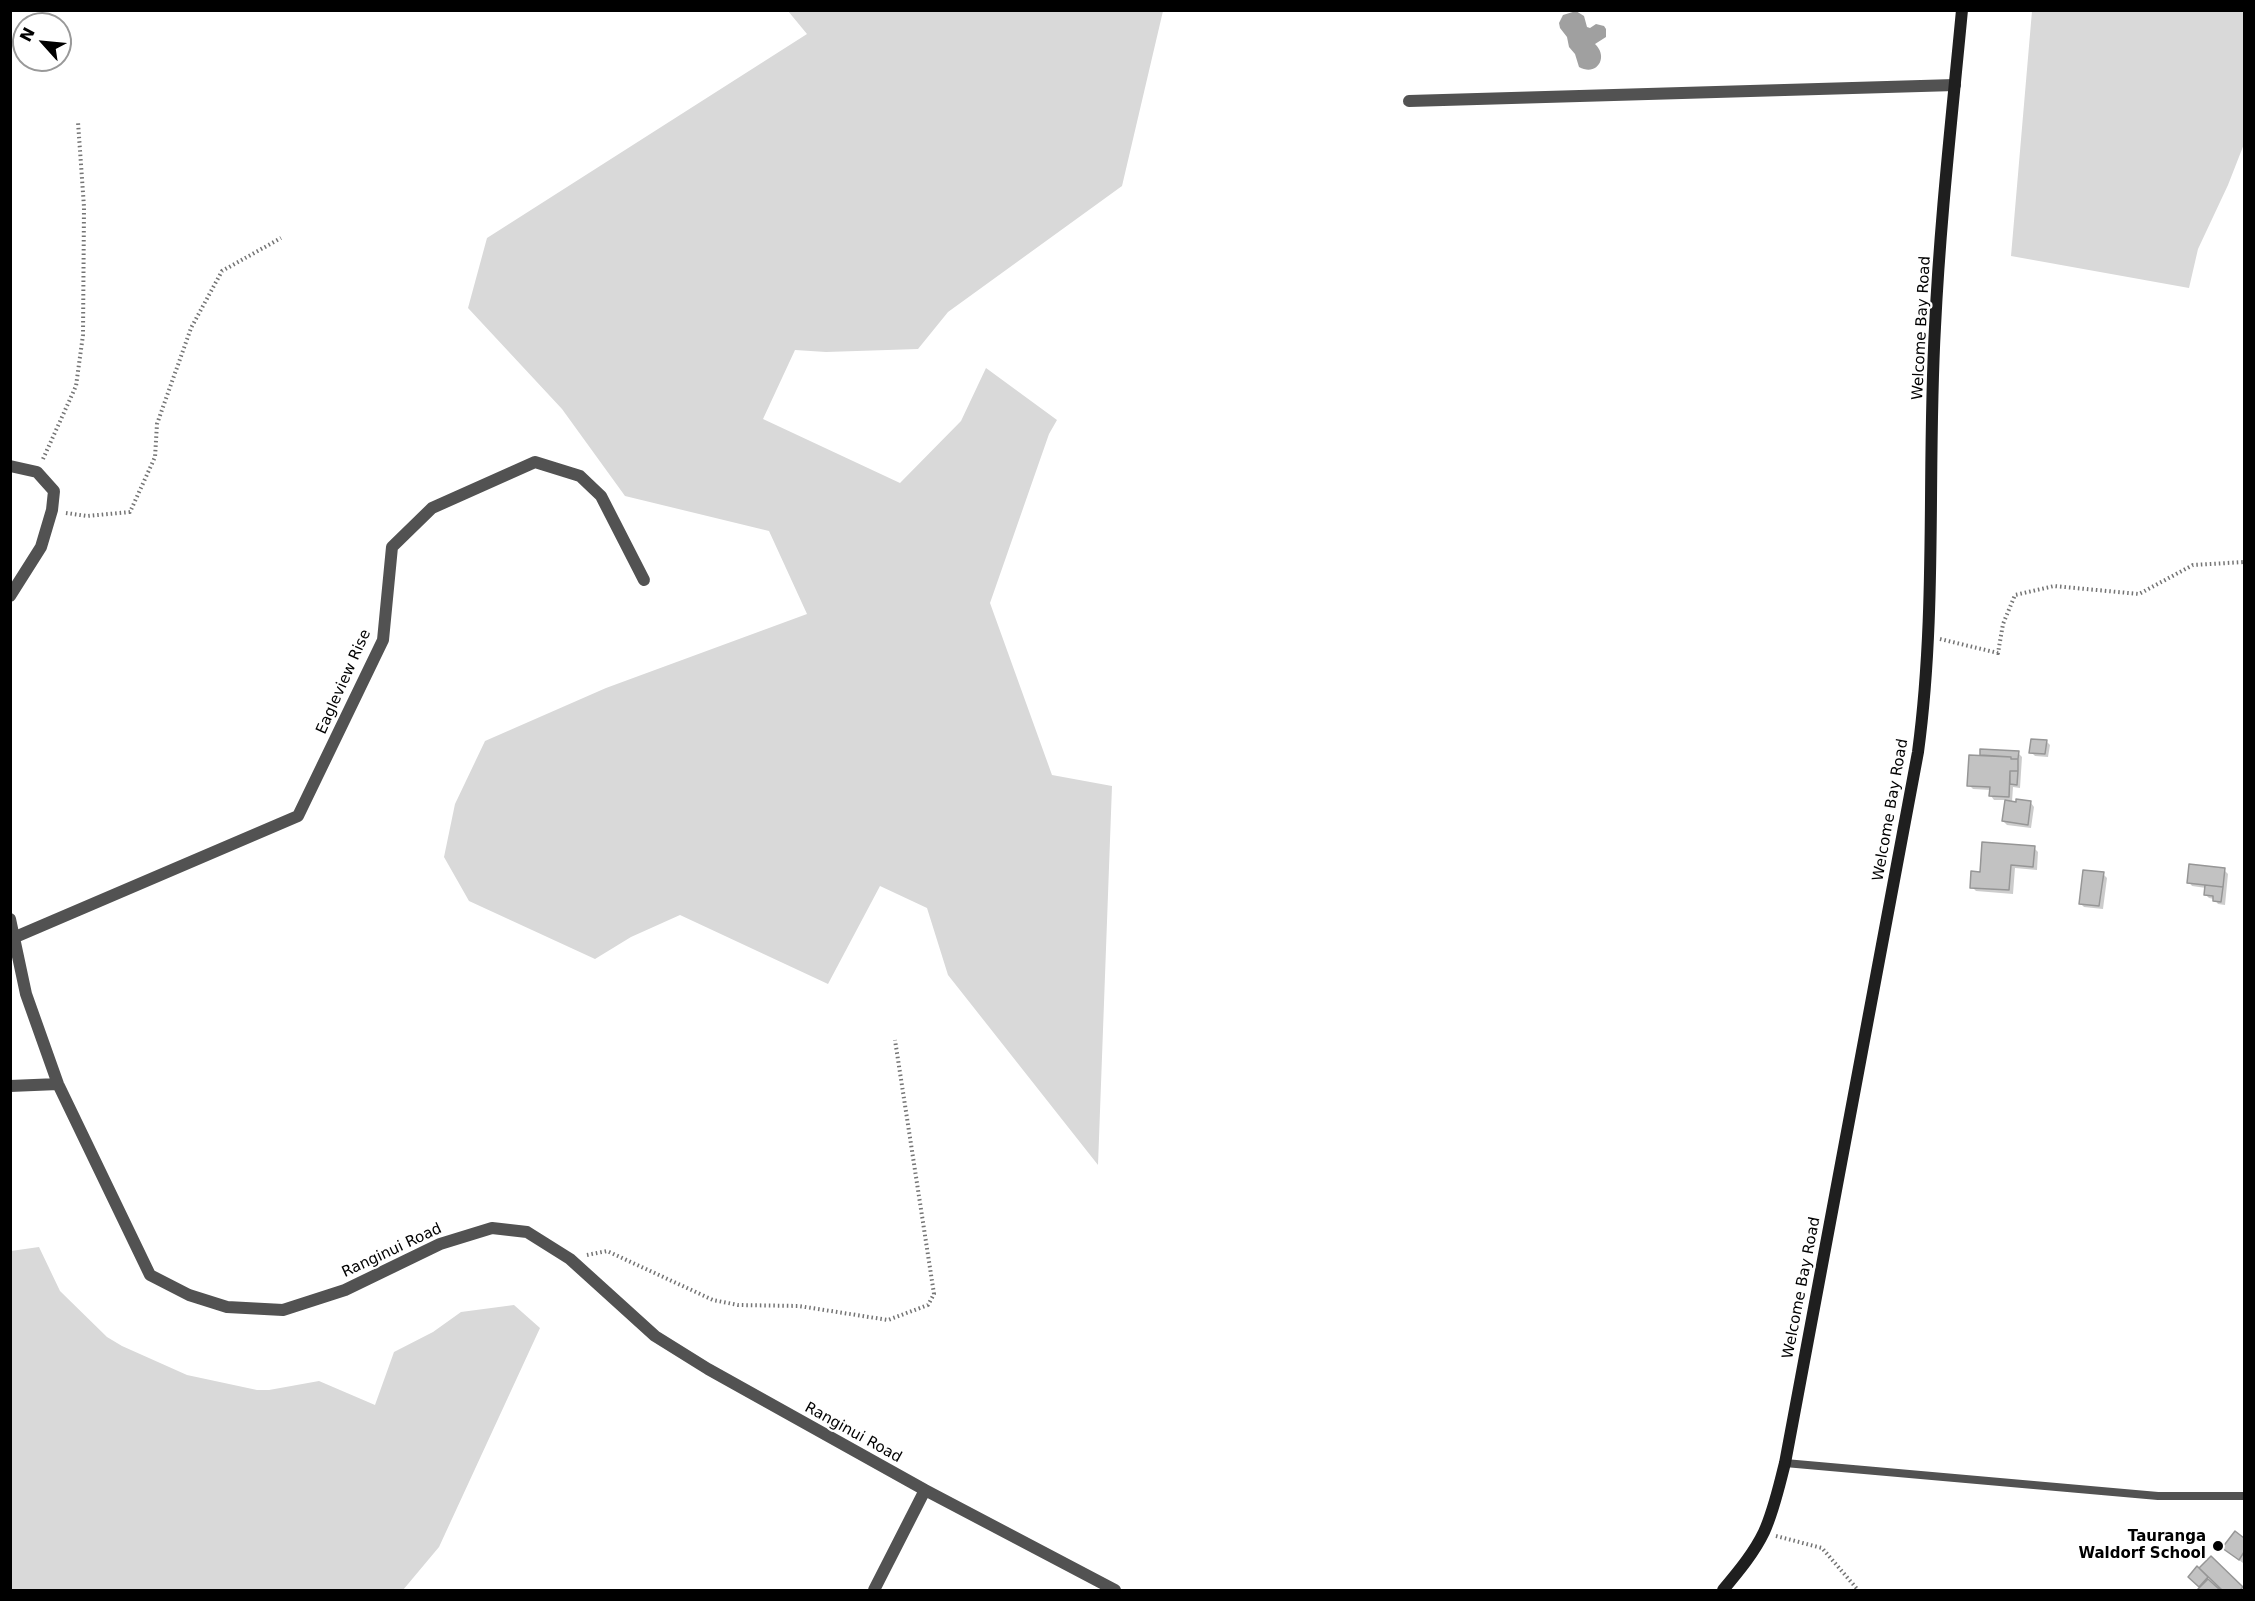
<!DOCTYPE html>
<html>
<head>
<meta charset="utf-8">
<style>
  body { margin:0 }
  #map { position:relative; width:2255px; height:1601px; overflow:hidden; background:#fff; font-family:"DejaVu Sans",sans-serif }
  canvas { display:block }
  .frame { position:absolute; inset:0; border:12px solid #000; pointer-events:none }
  .north { position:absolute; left:12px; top:12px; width:60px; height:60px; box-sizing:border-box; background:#fff; border:2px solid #999; border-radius:50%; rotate:297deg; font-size:16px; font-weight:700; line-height:24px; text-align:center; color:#000 }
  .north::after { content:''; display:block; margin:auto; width:21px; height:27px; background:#000; clip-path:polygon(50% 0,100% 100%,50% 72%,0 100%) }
</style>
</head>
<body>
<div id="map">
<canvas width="2255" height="1601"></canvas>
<div class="frame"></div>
<div class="north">N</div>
</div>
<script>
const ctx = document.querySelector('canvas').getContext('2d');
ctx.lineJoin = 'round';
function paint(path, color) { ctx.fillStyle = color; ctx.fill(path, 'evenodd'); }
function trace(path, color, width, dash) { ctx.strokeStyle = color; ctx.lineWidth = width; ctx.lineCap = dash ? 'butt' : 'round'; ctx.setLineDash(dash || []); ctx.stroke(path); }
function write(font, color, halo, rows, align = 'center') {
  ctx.font = font + ' "DejaVu Sans",sans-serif'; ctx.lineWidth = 4.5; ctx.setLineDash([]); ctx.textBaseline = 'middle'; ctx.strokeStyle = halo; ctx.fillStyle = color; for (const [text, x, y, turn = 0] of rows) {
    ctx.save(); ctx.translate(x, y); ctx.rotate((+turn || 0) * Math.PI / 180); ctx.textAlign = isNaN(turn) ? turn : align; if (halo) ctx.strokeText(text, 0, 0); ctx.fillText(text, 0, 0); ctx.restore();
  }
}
const green = new Path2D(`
  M788,11H1163L1122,186L948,312L918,349L826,352L795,350L763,419L900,483L961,421L986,368L1057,420L1049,434L990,603L1052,775L1112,786L1098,1165L948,975L927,908L880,886L828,984L680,915L631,937L595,959L469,901L444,857L455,804L485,741L606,688L807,614L769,531L625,496L562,409L468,308L487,238L807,34Z
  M2032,11H2244V144L2228,185L2198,249L2189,288L2011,256Z
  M39,1247L60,1291L107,1337L122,1346L187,1375L257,1390H269L319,1381L375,1405L394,1352L433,1332L461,1312L514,1305L540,1328L439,1547L403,1590H11V1251Z`);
const water = new Path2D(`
  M1576,11L1584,16L1587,27L1590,28L1596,24L1604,26L1606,29V37L1595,44C1609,57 1597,77 1579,67L1575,54L1569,47L1567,37L1560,28L1559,23L1563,15Z`);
const shadow = new Path2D(`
  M2046,741L2050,745L2048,757L2035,756L2031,752Z
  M1981,751L2018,753L2022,757L2020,788L2013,787L2012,802L2031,803L2034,807L2031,828L2007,825L2003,821L2006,800H1994L1991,796V790L1973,789L1969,785L1981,757Z
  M2034,848L2038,852L2037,870L2015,868L2013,894L1976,891L1972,887L1982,873Z
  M2224,870L2228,874L2225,905L2218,904L2214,899L2209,898L2205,894L2206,888L2192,886L2189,882Z
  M2103,874L2107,878L2103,909L2084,907L2080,903Z
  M2235,1533L2244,1540L2243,1563L2228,1552Z
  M2211,1558L2244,1590H2223L2208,1575L2205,1578L2218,1590H2199L2201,1588L2190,1577Z`);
const building = new Path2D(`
  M2031,739L2047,740L2045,754L2029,753Z
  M1980,749L2019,751L2018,759H2011V757L1980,755Z
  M1969,755L2011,757V759H2018V771H2010L2009,797L1989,796L1990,787L1967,786Z
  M2010,771H2018L2017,785L2010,784Z
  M2016,799L2031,801L2028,825L2002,821L2005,800L2016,802Z
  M1982,842L2035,846L2033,867L2011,865L2009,890L1970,888L1971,871L1980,872Z
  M2189,864L2225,868L2223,887L2187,883Z
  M2083,870L2104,872L2099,906L2079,904Z
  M2205,885L2223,887L2221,902L2213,901V896L2204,895Z
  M2235,1531L2244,1538V1552L2239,1560L2222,1548Z
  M2211,1556L2243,1587L2240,1590H2222L2199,1568Z
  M2197,1566L2208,1577L2199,1587L2188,1577Z
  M2208,1579L2220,1590H2197Z`);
const path = new Path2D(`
  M43,459L76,386L83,335L84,207L78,122
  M66,513L87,516L130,512L155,457L157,424L191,328L222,271L281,238
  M1940,639L1998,653L2003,624L2015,595L2054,586L2139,594L2193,565L2244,562
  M587,1255L607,1251L713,1300L738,1305L799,1306L888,1320L928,1305L934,1294L895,1040
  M1776,1536L1822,1548L1858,1590`);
const lane = new Path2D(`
  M1785,1463L2158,1496H2244`);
const street = new Path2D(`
  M1409,101L1955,85
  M10,466L37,472L54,491L52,510L41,547L10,596
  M10,919L26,994L58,1084L150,1275L189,1295L227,1307L283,1310L345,1290L440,1244L492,1228L527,1232L570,1259L655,1336L708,1369L925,1490L1115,1590
  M13,938L298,816L383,640L392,547L432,508L535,462L580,476L601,496L644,580
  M10,1086L58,1084
  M874,1590L925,1490`);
const secondary = new Path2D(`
  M1723,1590C1738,1572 1754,1553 1764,1532C1774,1510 1779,1486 1785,1463L1918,752C1937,611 1927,468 1935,327C1940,221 1952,116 1962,10`);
const markers = [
  [2218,1546,6,"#000"]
];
const streetNames = [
  ["Welcome Bay Road",1922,328,-87],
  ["Eagleview Rise",344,682,-66],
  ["Welcome Bay Road",1891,810,-80],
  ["Ranginui Road",392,1251,-25],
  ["Welcome Bay Road",1802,1288,-79],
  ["Ranginui Road",853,1433,29]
];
const poiNames = [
  ["Tauranga",2206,1537],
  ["Waldorf School",2206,1554]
];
paint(green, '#d9d9d9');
paint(water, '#a0a0a0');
paint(shadow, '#0003');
paint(building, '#c2c2c2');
trace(building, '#969696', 1.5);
trace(path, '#747474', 4, [1.5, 3]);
trace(lane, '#525252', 8);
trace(street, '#525252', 12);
trace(secondary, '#1f1f1f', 12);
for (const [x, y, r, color] of markers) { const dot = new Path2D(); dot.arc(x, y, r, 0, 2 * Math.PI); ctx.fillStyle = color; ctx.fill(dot); trace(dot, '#fff', 2); }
write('15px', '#000', '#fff', streetNames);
write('bold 15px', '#000', '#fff', poiNames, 'right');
</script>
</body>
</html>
